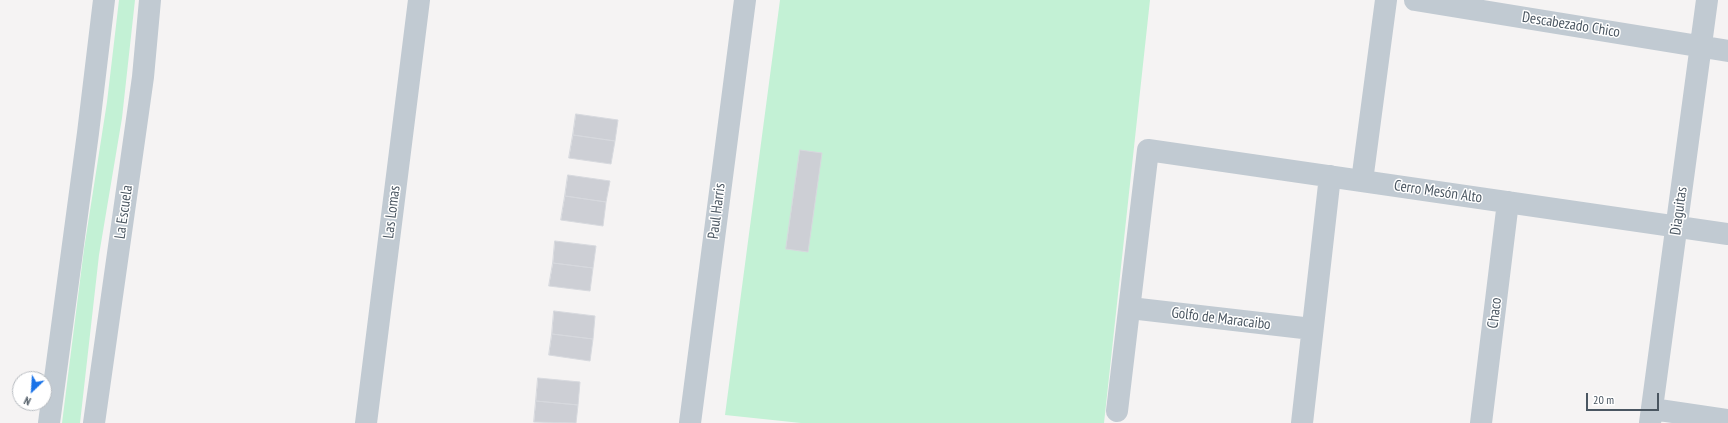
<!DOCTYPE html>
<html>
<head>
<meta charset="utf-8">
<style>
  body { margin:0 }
  #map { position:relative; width:1728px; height:423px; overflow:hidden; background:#f5f3f3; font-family:"PT Sans Narrow",sans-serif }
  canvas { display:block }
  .north { position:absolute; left:12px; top:371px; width:40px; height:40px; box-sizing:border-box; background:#fff; border:1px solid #b7bbc0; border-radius:50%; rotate:205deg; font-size:11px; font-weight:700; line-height:16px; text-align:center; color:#4a5661 }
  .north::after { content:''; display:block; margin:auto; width:14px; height:18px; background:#1a73e8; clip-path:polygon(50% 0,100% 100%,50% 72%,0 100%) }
  .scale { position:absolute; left:1586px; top:393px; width:73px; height:18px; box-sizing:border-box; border:2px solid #4a5661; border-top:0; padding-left:5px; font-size:12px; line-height:14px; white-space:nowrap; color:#4a5661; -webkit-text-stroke:3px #fff; paint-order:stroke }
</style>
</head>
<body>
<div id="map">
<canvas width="1728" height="423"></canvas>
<div class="north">N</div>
<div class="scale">20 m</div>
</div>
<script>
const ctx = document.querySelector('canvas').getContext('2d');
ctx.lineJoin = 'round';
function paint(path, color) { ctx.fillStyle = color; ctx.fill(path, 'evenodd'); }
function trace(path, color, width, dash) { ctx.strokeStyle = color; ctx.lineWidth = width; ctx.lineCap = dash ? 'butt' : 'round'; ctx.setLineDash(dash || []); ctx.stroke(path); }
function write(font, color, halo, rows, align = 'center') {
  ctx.font = font + ' "PT Sans Narrow",sans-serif'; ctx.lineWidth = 3; ctx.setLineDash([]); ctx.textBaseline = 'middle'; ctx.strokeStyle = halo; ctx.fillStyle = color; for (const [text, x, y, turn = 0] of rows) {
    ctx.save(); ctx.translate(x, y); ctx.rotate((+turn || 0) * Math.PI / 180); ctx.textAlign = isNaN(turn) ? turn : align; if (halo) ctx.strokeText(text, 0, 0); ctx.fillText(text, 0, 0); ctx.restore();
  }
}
const green = new Path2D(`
  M119,0H135L122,118L99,255L80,423H62L84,249L107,102Z
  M780,0H1150L1104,423H801L725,415Z`);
const building = new Path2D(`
  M576,114L618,120L615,141L573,135Z
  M573,135L615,141L611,164L569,158Z
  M800,150L822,153L808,252L786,249Z
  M568,175L610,181L606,202L565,196Z
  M565,196L606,202L603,226L561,220Z
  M555,241L596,246L593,268L553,263Z
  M553,263L593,268L590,291L549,286Z
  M554,311L595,316L593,339L552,334Z
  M552,334L593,339L590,361L549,355Z
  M538,378L580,382L578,405L536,401Z
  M536,401L578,405L576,423L534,422Z`);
const minor = new Path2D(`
  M1415,0L1728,51
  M1362,181L1386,0
  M1130,308L1312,329
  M1652,409L1728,420
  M1117,411L1148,150L1728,234
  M49,423L88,133L104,0
  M94,423L143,77L150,0
  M366,423L419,0
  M690,423L745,0
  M1302,423L1330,176
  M1481,423L1508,202
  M1650,423L1707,0`);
const streetNames = [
  ["Descabezado Chico",1571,25,9],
  ["Cerro Mesón Alto",1438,192,8],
  ["Paul Harris",717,211,-83],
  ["Diaguitas",1679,211,-82],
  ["La Escuela",124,212,-82],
  ["Las Lomas",392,212,-83],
  ["Chaco",1495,313,-83],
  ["Golfo de Maracaibo",1221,319,7]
];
paint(green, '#c3f1d5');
paint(building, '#cdcfd5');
trace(building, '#d7d9de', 1);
trace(minor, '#c1cad2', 22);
write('15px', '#4a5661', '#fff', streetNames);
</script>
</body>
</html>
